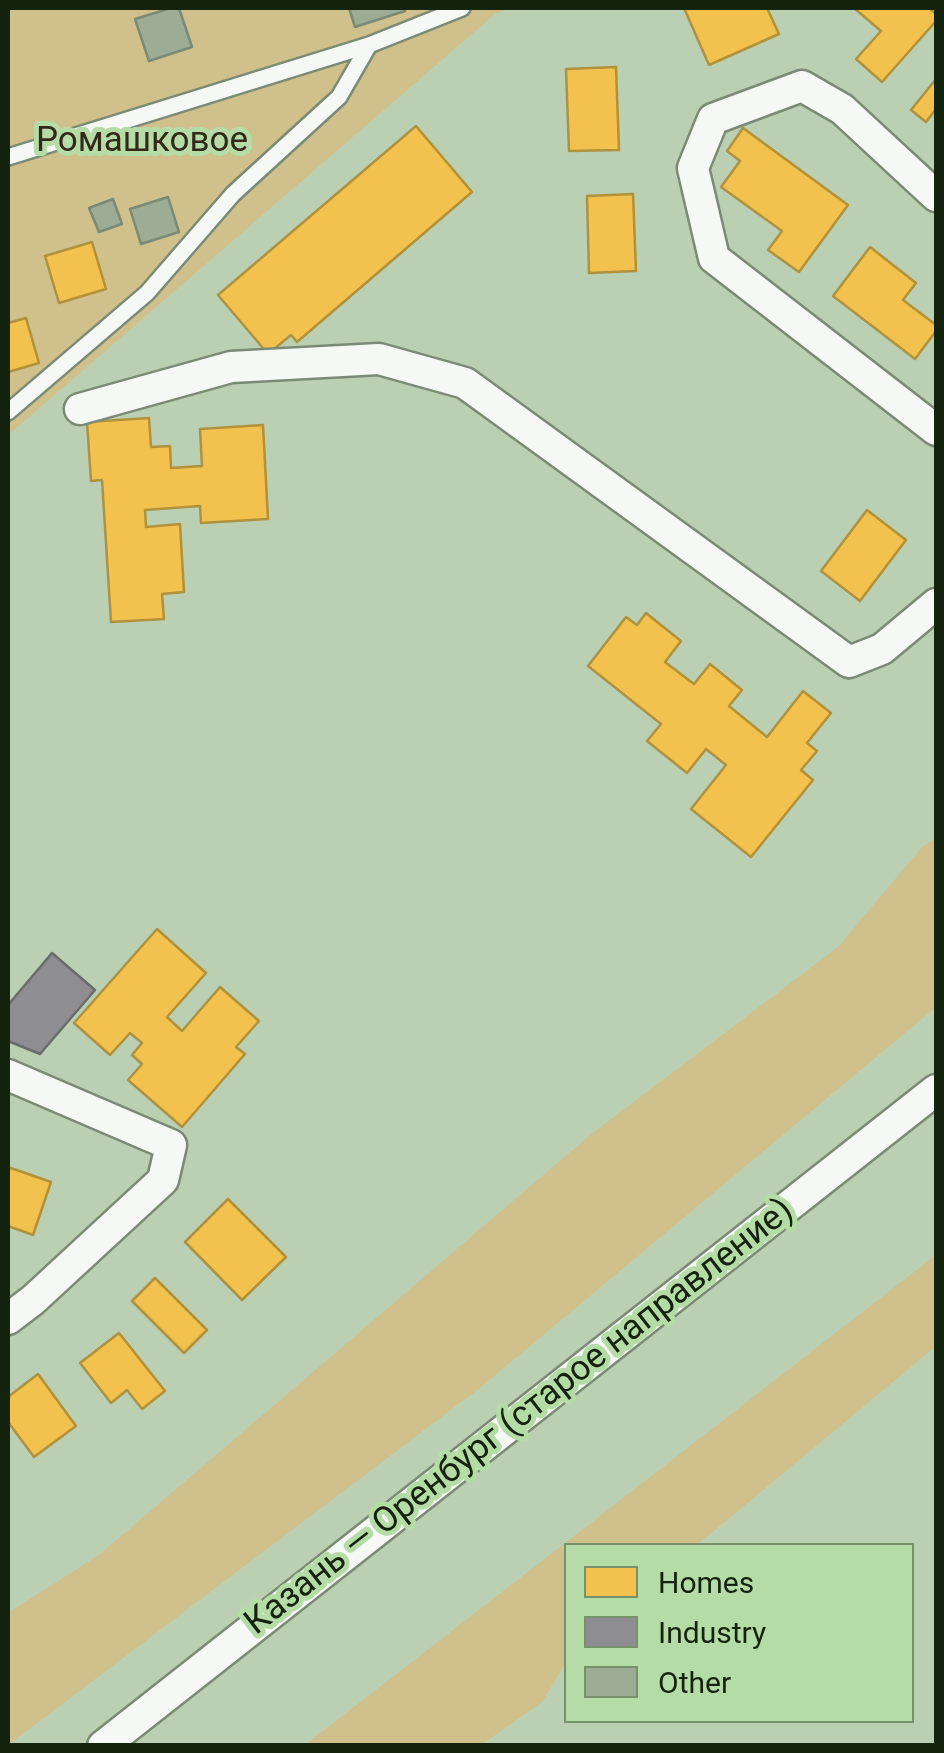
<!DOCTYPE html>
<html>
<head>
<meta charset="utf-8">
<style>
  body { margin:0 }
  #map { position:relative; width:944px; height:1753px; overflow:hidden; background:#bbcfb3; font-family:Roboto,sans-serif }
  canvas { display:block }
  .frame { position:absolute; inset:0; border:10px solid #14230e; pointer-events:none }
  .legend { position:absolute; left:564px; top:1543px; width:350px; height:180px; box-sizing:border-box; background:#b5dca6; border:2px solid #759269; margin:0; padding:12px 18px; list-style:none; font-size:30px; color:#14230e }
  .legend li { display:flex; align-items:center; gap:20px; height:50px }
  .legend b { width:50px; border:2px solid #759269 }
</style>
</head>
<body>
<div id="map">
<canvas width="944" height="1753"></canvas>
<div class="frame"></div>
<ul class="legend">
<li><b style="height:28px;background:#f2c14e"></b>Homes</li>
<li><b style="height:28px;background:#8d8d92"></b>Industry</li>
<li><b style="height:28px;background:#9cac95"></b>Other</li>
</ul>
</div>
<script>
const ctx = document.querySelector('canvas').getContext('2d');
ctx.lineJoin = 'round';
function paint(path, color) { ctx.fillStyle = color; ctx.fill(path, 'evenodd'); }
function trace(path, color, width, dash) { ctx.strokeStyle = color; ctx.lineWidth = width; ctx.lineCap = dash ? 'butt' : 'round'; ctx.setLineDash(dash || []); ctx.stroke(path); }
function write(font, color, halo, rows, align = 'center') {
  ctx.font = font + ' Roboto,sans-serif'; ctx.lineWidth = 10; ctx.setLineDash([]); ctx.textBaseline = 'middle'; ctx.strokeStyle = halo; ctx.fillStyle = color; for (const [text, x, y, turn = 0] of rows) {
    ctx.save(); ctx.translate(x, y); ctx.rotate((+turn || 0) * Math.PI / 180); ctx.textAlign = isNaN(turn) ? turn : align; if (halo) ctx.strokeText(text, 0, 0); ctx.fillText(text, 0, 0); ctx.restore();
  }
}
const green = new Path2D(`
  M8,8H510L495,14L8,435Z
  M936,839V1007L481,1387L8,1745V1613L99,1555L589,1136L838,947L923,846Z
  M936,1255V1346L697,1545L566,1546V1662L542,1702L481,1745H305Z`);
const homes = new Path2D(`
  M684,8H767L779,34L709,65Z
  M854,8H929L936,14V21L882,82L856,59L881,31Z
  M616,67L619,150L569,151L566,69Z
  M936,79V109L926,122L911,110Z
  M416,126L472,192L297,342L291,335L268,354L218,295Z
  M743,128L848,205L799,272L768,250L782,231L721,187L740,161L727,151Z
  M633,194L636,271L589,273L587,196Z
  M92,242L106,289L59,303L45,256Z
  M870,247L916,283L903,300L936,325V331L915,359L833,296Z
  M26,318L39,363L8,372V323Z
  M149,418L151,447L170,446L171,468L202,466L200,429L263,425L268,519L201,523L200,506L145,510L146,527L180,524L184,592L162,594L164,619L111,622L102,480L91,481L87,422Z
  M867,510L906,540L860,601L821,571Z
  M646,613L681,641L665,662L694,684L710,664L742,690L729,706L767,737L803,691L831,713L807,743L817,751L801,770L813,780L751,857L691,809L726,765L706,749L687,773L647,741L661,724L588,666L626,617L637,625Z
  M157,929L206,973L167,1017L182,1031L220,987L259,1021L236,1047L245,1054L182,1127L128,1080L142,1064L132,1055L142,1043L130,1033L110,1055L74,1023Z
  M8,1167L51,1182L33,1235L8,1226Z
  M228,1199L286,1257L242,1300L185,1242Z
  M155,1278L207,1330L184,1353L132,1301Z
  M119,1333L165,1391L142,1409L127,1390L111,1403L80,1363Z
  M38,1374L76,1426L34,1457L8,1422V1397Z`);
const industry = new Path2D(`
  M52,953L95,990L40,1054L8,1041V1005Z`);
const building = new Path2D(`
  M171,8H179L192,47L149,61L135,19Z
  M349,8H404L405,11L355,27Z
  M168,197L179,232L141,244L130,209Z
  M113,199L122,224L99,232L89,208Z`);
const service = new Path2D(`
  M8,157L369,45L462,8
  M8,412L147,293L233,194L339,97L369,45`);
const minor = new Path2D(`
  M936,196L842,109L802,86L713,119L693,168L714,258L936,430
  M80,409L231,367L379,359L465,383L849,662L882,649L936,604
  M8,1075L171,1145L163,1180L33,1300L8,1319
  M103,1746L936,1090`);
const parkNames = [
  ["Ромашковое",142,142]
];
const streetNames = [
  ["Казань — Оренбург (старое направление)",520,1418,-38]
];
paint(green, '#d0c08c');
paint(homes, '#f2c14e');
trace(homes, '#af923b', 2.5);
paint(industry, '#8d8d92');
trace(industry, '#696d6a', 2.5);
paint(building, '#9cac95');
trace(building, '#7b8a75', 2.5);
trace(service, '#7b8a74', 20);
trace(minor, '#7b8a74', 35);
trace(service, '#f5f8f4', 15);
trace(minor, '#f5f8f4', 30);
write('35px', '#342918', '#b5dca6', parkNames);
write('35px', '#14230e', '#b5dca6', streetNames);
</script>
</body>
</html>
